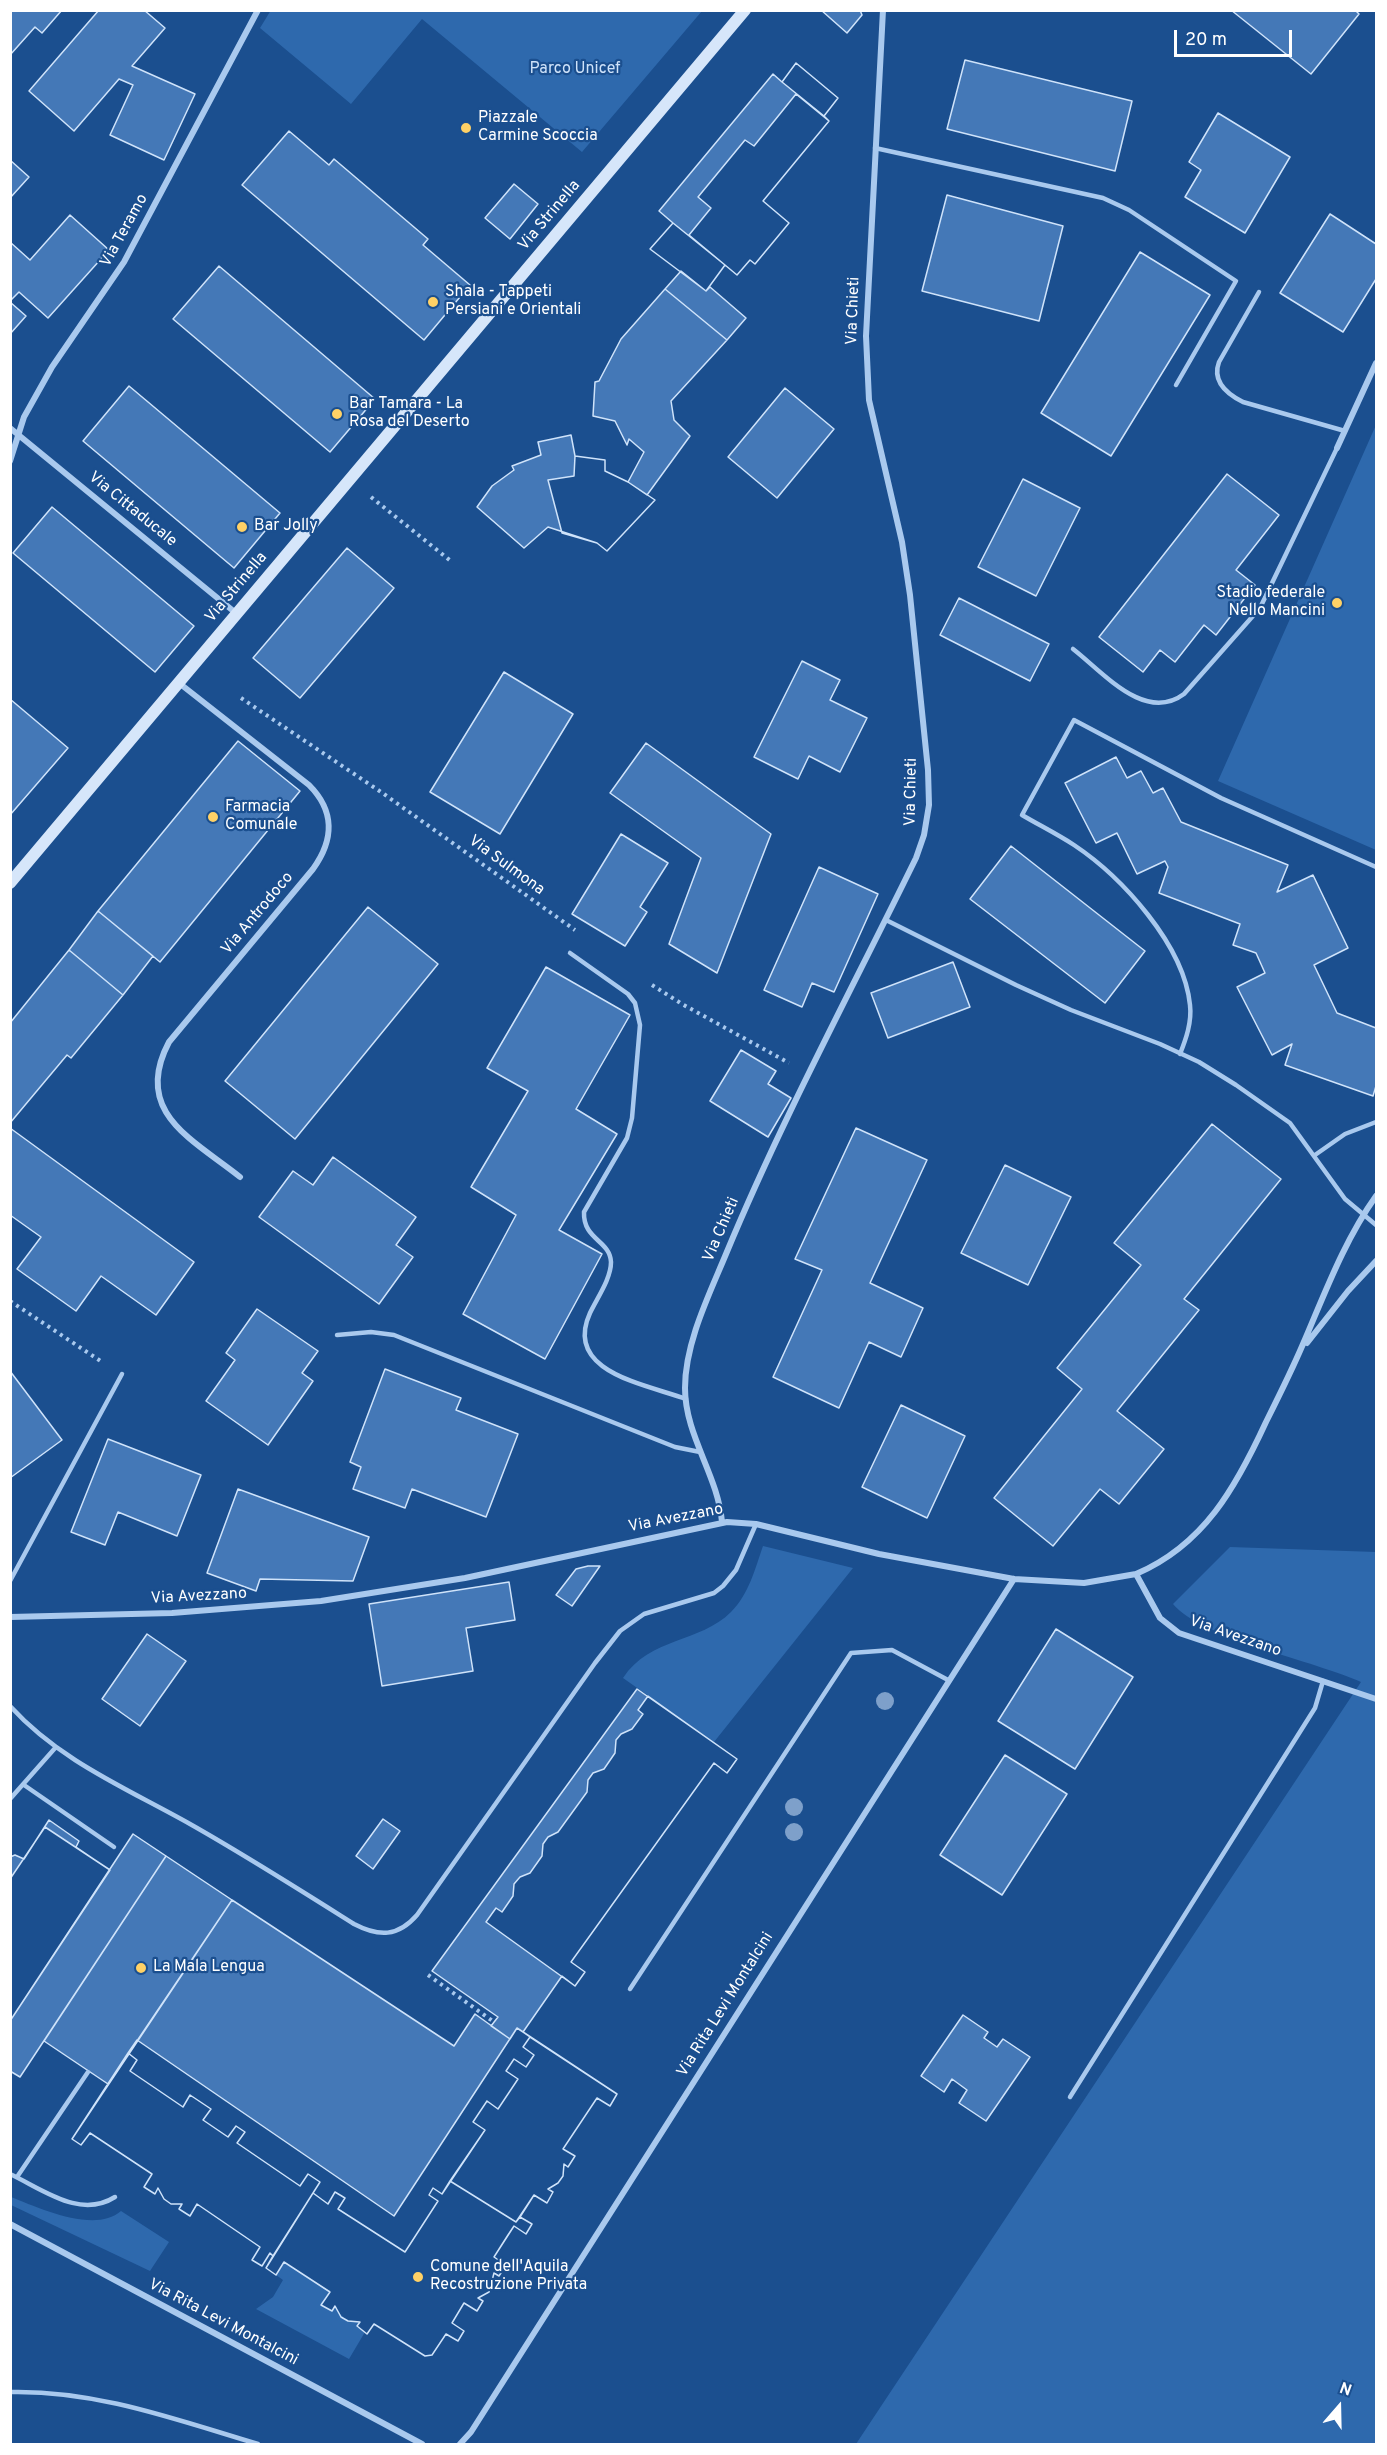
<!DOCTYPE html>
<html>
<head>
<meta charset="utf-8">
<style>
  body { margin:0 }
  #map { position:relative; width:1387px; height:2455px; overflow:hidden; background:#1b4f8f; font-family:Overpass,sans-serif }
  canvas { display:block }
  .frame { position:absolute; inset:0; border:12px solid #fff; pointer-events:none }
  .north { position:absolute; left:1309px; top:2377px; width:60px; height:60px; -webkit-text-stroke:4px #1b4f8f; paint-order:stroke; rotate:20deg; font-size:16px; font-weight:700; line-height:24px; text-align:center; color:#fff }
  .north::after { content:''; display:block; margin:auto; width:21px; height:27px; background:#fff; clip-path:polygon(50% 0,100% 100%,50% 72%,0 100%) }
  .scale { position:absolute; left:1174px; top:30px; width:118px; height:27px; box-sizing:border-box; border:3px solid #fff; border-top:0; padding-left:8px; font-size:18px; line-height:21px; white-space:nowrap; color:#fff; -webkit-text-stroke:4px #1b4f8f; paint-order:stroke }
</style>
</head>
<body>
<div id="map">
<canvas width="1387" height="2455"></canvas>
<div class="frame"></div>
<div class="north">N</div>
<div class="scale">20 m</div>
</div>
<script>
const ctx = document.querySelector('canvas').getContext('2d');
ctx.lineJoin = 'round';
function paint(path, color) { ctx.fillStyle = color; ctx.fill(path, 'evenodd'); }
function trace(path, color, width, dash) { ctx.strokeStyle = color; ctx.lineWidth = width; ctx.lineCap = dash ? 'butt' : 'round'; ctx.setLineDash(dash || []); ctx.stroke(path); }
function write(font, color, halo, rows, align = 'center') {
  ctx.font = font + ' Overpass,sans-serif'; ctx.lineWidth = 4.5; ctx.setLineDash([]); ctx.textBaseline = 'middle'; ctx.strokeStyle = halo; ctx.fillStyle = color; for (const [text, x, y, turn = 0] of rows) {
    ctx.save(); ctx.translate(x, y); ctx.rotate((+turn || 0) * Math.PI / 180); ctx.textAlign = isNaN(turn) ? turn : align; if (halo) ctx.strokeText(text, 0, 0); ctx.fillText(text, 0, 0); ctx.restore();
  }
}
const green = new Path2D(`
  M271,10H702V11L582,152L422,19L351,104L260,28Z
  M1376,425V850L1218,781Z
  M763,1546L853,1568L714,1742L623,1678C650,1637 700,1643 731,1612C749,1594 755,1569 763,1546Z
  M1230,1547L1376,1552V2444H856L1361,1682C1318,1662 1199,1637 1173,1604Z
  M11,2197C39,2208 95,2234 121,2211L169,2242L150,2271L11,2205Z
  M284,2262L330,2292L322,2305L332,2311L335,2306C342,2318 346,2321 360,2322L357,2327L365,2332L349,2359L256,2309L273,2297L283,2280L276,2275Z`);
const building = new Path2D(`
  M10,10H62L42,33L35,27L10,55Z
  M99,10H144L165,28L132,66L195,94L164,160L110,135L133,85L119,79L74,131L29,91Z
  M821,10H860L862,15L847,33Z
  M1231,10H1355L1359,14L1311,74Z
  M965,60L1132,101L1115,171L947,129Z
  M796,63L838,98L824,116L782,82Z
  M796,63L838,98L824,116L829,121L763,201L789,223L755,264L750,260L737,275L725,265L706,291L650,249L673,223L659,211L773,74L782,82Z
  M796,94L829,121L763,201L789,223L755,264L750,260L737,275L689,235L711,208L698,197L745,140L754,146Z
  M1218,113L1290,157L1245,233L1185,197L1201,170L1189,162Z
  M289,131L329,165L334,159L428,239L423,245L470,285L424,340L242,185Z
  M10,160L29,177L10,198Z
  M514,184L538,204L510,239L485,218Z
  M947,195L1063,226L1039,321L922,291Z
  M1330,214L1376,244V279L1343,332L1280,293Z
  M70,215L109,250L48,318L19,292L10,301V242L30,260Z
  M673,223L725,265L706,291L650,249Z
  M1140,252L1210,295L1111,456L1041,413Z
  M219,266L375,399L330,452L173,319Z
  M681,271L706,291L710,287L746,318L727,340L665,289Z
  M665,289L727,340L671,401L674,420L690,436L647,495L628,482L644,452L629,439L627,445L615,421L593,416L595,382L599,381L621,339Z
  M10,302L26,316L10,334Z
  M129,386L280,513L234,568L83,441Z
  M785,388L834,429L777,498L728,457Z
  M571,435L575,456L605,460V471L628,482L655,500L607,551L597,543L548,527L524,548L477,507L492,486L514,470L512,466L541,455L538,442Z
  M575,456L605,460V471L628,482L655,500L607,551L597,543L562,533L548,480L574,476Z
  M1227,474L1279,515L1236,570L1255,585L1216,635L1204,625L1175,662L1160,650L1143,672L1099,637Z
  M1023,479L1080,508L1036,596L978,567Z
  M52,507L194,626L155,672L13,553Z
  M347,548L394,588L300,698L253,658Z
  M959,598L1049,644L1030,681L940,635Z
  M802,661L840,680L830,700L867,718L840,772L809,756L798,779L754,757Z
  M504,672L573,714L500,834L430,792Z
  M10,699L68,748L10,815Z
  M238,741L300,791L160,962L98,911Z
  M646,743L771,834L717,973L669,944L701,858L610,793Z
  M1116,757L1127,778L1141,771L1153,793L1163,788L1181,822L1288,865L1277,892L1313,875L1348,948L1314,965L1337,1013L1376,1028V1086L1373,1096L1285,1065L1292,1044L1272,1055L1237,987L1265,973L1256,953L1233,945L1240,924L1159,893L1168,867L1165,861L1137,874L1117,833L1096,843L1065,783Z
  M621,834L668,863L640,907L647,912L625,946L572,914Z
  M1011,846L1145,951L1105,1003L970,899Z
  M819,867L878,894L834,992L812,983L802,1007L764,990Z
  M368,907L438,964L295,1139L225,1081Z
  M98,911L153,956L123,995L69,950Z
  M69,950L123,995L71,1058L67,1055L10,1123V1023Z
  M953,962L970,1007L888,1038L871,993Z
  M546,967L630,1015L576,1109L617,1134L559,1230L602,1254L545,1359L463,1314L516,1215L471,1187L528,1091L487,1068Z
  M741,1050L776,1071L768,1084L791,1098L768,1137L710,1101Z
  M1212,1124L1281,1179L1184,1299L1199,1310L1117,1411L1164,1449L1119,1504L1100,1489L1053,1546L994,1498L1082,1389L1057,1368L1141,1265L1114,1243Z
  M10,1128L194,1262L156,1315L101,1276L76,1311L17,1269L41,1237L10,1215Z
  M856,1128L927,1160L870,1283L923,1308L901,1357L869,1342L839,1408L773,1377L822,1270L795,1259Z
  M333,1157L416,1217L396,1245L413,1257L379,1304L259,1217L293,1171L313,1185Z
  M1005,1165L1071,1197L1028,1285L961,1253Z
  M257,1309L318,1351L302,1373L313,1381L268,1445L206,1401L235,1360L226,1353Z
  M385,1369L461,1398L456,1410L518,1434L486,1517L412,1489L405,1508L353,1489L361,1467L350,1462Z
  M10,1371L62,1440L10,1478Z
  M901,1405L965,1436L927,1518L862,1487Z
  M108,1439L201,1475L177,1536L118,1512L105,1545L71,1532Z
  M238,1489L369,1537L353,1581L260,1579L256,1591L207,1573Z
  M588,1566H600L572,1606L556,1595L576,1569Z
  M509,1582L515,1620L466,1628L473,1671L382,1686L369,1604Z
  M1056,1629L1133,1677L1075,1769L998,1721Z
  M147,1634L186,1661L140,1726L102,1699Z
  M637,1689L737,1759L727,1773L714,1763L571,1962L585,1972L575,1986L562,1976L523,2032L517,2028L510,2039L491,2026L498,2017L432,1971Z
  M648,1696L737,1759L727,1773L714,1763L571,1962L585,1972L575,1986L486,1922L496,1908L502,1912L513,1896L514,1884L520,1877L530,1873L542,1856L543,1844L548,1837L558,1832L587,1792L588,1780L593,1773L604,1769L615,1753L616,1740L621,1734L632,1729L643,1714L638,1710Z
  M1005,1755L1067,1794L1002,1895L940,1855Z
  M383,1819L400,1831L373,1869L356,1856Z
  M49,1820L79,1841L76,1847L110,1870L10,2021V1857L15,1855L24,1859Z
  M45,1827L110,1870L10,2021V1879Z
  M133,1834L166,1856L20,2077L10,2071V2021Z
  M166,1856L232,1900L108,2084L44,2041Z
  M232,1900L454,2046L475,2014L510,2039L517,2028L617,2094L610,2106L597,2098L563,2149L575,2156L568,2167L564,2164L563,2176L558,2183L548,2189L553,2192L547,2203L534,2195L520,2217L532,2224L526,2234L514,2226L508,2235L494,2257L506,2265L499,2276L494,2273L489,2292L478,2298L483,2301L477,2311L464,2303L452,2323L464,2331L458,2341L446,2334L432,2355L425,2356L374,2324L367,2334L357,2326L360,2322L348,2321L341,2317L335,2306L332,2311L321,2305L330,2292L284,2262L276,2275L266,2268L273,2256L270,2253L262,2266L252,2260L260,2247L197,2204L190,2216L179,2209L182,2204H171L164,2199L158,2188L155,2194L144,2187L152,2174L90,2133L81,2145L72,2139Z
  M963,2015L988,2032L984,2038L997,2047L1003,2039L1030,2057L986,2121L959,2103L967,2090L952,2079L944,2092L921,2076Z
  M517,2028L530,2037L523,2047L534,2055L526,2067L514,2059L506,2071L518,2079L498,2109L487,2101L473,2122L485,2130L442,2194L433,2188L429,2195L438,2201L405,2252L338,2209L345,2198L335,2192L328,2204L313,2193L320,2182L308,2174L300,2186L237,2143L245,2132L236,2126L228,2137L203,2120L211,2109L190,2095L183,2107L130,2071L137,2060L128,2053L137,2040L394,2216Z
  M530,2037L617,2094L610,2106L597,2098L563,2149L575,2156L568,2167L564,2164L563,2176L558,2183L548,2189L553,2192L547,2203L534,2195L516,2222L450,2181L485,2130L473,2122L487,2101L498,2109L518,2079L506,2071L514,2059L526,2067L534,2055L523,2047Z
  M128,2053L137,2060L130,2071L183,2107L190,2095L211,2109L203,2120L228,2137L236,2126L245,2132L237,2143L300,2186L308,2174L320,2182L273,2256L270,2253L262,2266L252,2260L260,2247L197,2204L190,2216L179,2209L182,2204H171L164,2199L158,2188L155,2194L144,2187L152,2174L90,2133L81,2145L72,2139Z
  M450,2181L516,2222L520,2217L532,2224L526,2234L514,2226L494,2257L506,2265L499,2276L494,2273L489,2292L478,2298L483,2301L477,2311L464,2303L452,2323L464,2331L458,2341L446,2334L432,2355L425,2356L374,2324L367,2334L357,2326L360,2322L348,2321L341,2317L335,2306L332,2311L321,2305L330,2292L284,2262L276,2275L266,2268L313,2193L328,2204L335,2192L345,2198L338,2209L405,2252L438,2201L429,2195L433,2188L442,2194Z`);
const path = new Path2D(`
  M371,497L452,562
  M241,698L381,792L575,930
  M652,985L682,1004L789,1063
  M10,1301L102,1362
  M428,1975L494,2022`);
const service = new Path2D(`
  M875,148L1103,198L1129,210L1236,281L1176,385
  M1259,292L1219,362C1212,381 1227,394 1243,402L1345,431
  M1073,649C1104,673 1145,723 1184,694L1260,608L1337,448
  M886,920L1016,985L1071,1010L1160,1044L1199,1062L1236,1085L1290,1123L1345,1199L1376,1225
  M570,953L628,994L635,1003L640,1025L632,1118L627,1138L584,1212C583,1240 610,1240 611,1262C611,1279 597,1298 590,1313C563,1372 645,1384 686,1399
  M1180,1054C1186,1039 1192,1022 1190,1005C1184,945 1122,877 1074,845C1057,834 1039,825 1022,815L1074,720L1221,798L1376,867
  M1315,1155L1345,1134L1376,1122
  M337,1335L371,1332L394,1335L675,1447L700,1452
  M10,1581L122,1374
  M10,1706C60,1761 126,1788 190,1824C245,1855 300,1890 354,1924C379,1937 398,1937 417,1915L595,1663L620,1631L644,1614L714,1593L723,1586L736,1570L756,1524
  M24,1785L114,1847
  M10,1799L56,1747
  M630,1989L851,1653L892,1650L948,1680
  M1070,2097L1315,1708L1323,1681
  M10,2174C44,2190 80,2219 115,2197
  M17,2177L88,2072
  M10,2392C97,2390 177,2420 258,2444`);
const minor = new Path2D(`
  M10,428L237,614
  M1337,448L1376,363
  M10,461L24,417L52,367L124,262L258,10
  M179,683L309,785C335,811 334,840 313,869L169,1042C132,1112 192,1139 240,1177
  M1307,1343L1348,1291L1376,1261
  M722,1522C718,1475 685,1436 685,1388C685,1343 709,1295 726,1254C782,1119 852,989 916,858L924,835L929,805L928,770L910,595L902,542L869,400L866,336L883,10
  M1136,1574C1204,1545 1236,1487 1266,1422C1279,1396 1292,1370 1303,1344C1325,1293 1344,1241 1376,1196
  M10,1617L172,1613L321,1601L465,1578L727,1522L756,1524L879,1554L1014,1579L1084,1583L1136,1574L1160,1618L1179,1633L1376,1699
  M10,2224L422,2444
  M460,2444L471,2432L1014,1579`);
const secondary = new Path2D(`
  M10,883L745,10`);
const trees = [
  [885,1701],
  [794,1807],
  [794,1832]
];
const markers = [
  [466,128,6,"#ffd166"],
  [433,302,6,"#ffd166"],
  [337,414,6,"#ffd166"],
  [242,527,6,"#ffd166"],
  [1337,603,6,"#ffd166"],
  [213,817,6,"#ffd166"],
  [141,1968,6,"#ffd166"],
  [418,2277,6,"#ffd166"]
];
const parkNames = [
  ["Parco Unicef",575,70]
];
const poiNames = [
  ["Piazzale",478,119],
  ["Carmine Scoccia",478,137],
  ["Shala - Tappeti",445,293],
  ["Persiani e Orientali",445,311],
  ["Bar Tamara - La",349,405],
  ["Rosa del Deserto",349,423],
  ["Bar Jolly",254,527],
  ["Stadio federale",1325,594,"right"],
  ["Nello Mancini",1325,612,"right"],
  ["Farmacia",225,808],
  ["Comunale",225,826],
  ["La Mala Lengua",153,1968],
  ["Comune dell'Aquila",430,2268],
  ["Recostruzione Privata",430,2286]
];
const streetNames = [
  ["Via Strinella",550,216,-50],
  ["Via Teramo",125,231,-61],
  ["Via Chieti",854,311,-88],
  ["Via Cittaducale",132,510,39],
  ["Via Strinella",237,588,-50],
  ["Via Chieti",912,792,-89],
  ["Via Sulmona",506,866,36],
  ["Via Antrodoco",258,914,-50],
  ["Via Chieti",722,1230,-67],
  ["Via Avezzano",676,1519,-11],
  ["Via Avezzano",199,1597,-3],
  ["Via Avezzano",1235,1637,19],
  ["Via Rita Levi Montalcini",726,2005,-58],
  ["Via Rita Levi Montalcini",223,2323,28]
];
paint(green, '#2e69ad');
paint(building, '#4478b7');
trace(building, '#cfe3fa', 1.5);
trace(path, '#a9c9ee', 4, [3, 4.5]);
trace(service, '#a9c9ee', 4.5);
trace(minor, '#a9c9ee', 6);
trace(secondary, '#d6e6fa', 12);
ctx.fillStyle = '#7ea0ca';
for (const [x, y] of trees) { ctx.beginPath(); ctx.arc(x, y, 9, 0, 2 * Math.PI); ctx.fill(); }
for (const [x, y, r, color] of markers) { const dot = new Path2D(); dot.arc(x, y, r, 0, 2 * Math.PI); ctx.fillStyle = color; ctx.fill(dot); trace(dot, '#1b4f8f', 2); }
write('16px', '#cfe3fa', '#1b4f8f', parkNames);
write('16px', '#fff', '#1b4f8f', poiNames, 'left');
write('16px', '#fff', '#1b4f8f', streetNames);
</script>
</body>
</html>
